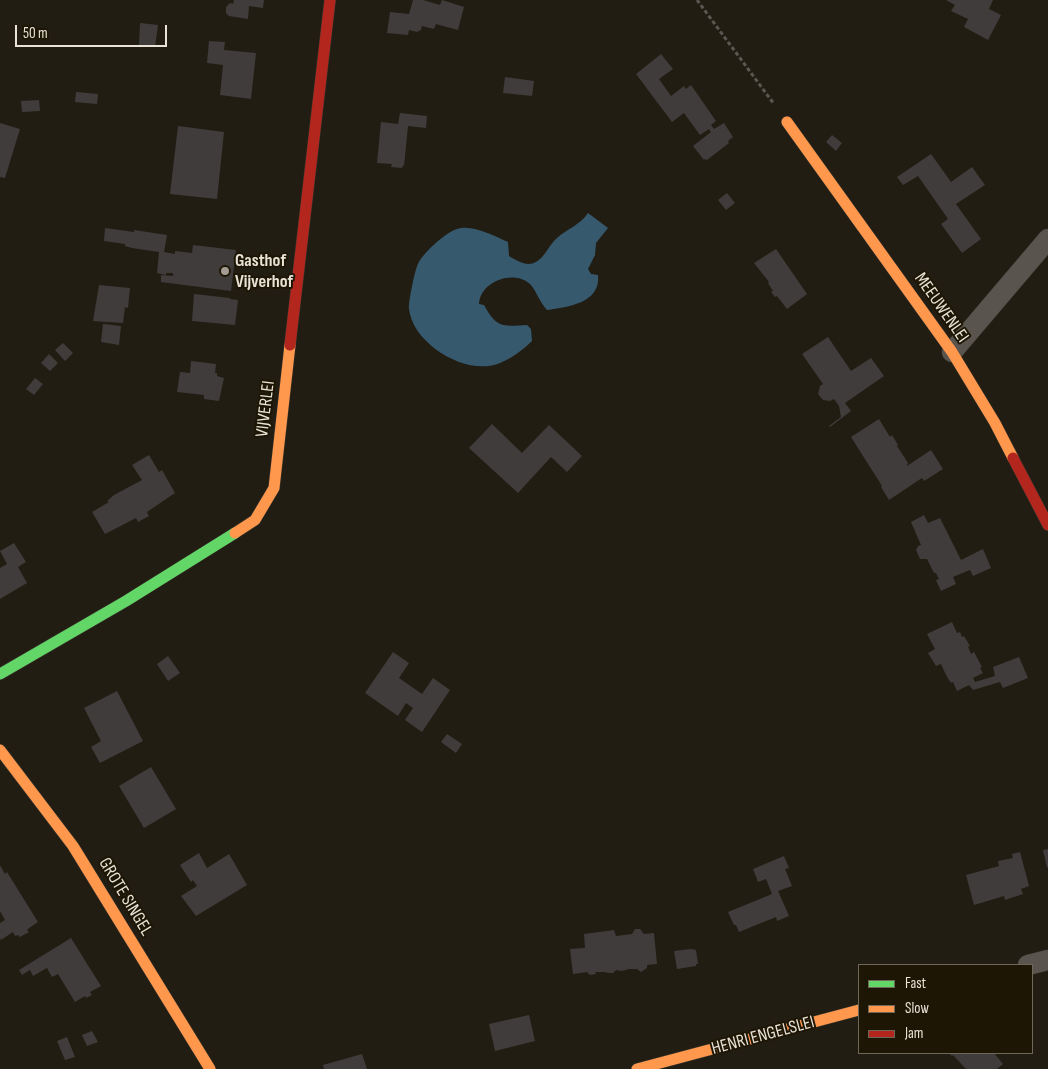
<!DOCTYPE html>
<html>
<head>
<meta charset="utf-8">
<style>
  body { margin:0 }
  #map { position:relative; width:1048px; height:1069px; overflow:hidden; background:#221d13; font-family:"Sofia Sans Condensed",sans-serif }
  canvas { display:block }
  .legend { position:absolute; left:858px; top:964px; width:175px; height:90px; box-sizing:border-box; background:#1e1605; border:1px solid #6f6859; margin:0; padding:6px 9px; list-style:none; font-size:15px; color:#e8e2d7 }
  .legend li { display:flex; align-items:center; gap:10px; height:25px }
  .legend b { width:25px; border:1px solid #6f6859 }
  .scale { position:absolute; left:15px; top:25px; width:152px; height:22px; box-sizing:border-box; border:2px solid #e8e2d7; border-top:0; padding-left:6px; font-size:15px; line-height:18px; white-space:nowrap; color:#e8e2d7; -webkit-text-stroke:4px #1e1605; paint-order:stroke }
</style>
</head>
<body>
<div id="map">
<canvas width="1048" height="1069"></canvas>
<ul class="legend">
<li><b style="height:6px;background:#63d668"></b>Fast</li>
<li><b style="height:6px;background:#ff974d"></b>Slow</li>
<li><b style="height:6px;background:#b3261e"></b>Jam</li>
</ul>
<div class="scale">50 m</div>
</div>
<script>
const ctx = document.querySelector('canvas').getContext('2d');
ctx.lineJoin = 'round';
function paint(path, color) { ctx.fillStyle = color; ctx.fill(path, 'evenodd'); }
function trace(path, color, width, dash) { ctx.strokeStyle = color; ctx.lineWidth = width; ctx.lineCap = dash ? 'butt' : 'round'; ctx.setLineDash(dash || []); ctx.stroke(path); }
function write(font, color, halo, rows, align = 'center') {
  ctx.font = font + ' "Sofia Sans Condensed",sans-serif'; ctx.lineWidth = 4; ctx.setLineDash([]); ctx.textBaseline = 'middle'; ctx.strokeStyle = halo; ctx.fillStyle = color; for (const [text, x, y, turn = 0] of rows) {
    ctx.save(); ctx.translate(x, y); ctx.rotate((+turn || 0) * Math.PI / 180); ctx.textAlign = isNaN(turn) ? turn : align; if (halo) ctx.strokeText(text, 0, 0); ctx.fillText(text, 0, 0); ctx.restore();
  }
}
const water = new Path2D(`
  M588,213L608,228L596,243L595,255L588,269L591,274L598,275C601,303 568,307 547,310C540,303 536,290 530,284C513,269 480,282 479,304L484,305C496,327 502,327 527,325L531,329L532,341C523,350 512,358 500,363C468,377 413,345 409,309C408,304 415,269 418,264C422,254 446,232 457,229C472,224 494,236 508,242L509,256C517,261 527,267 536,262C545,257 549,245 557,238C567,229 580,225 588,213Z`);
const building = new Path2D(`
  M234,0H264L263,8L249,6L248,19L229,16L226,13V7L230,3L233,4Z
  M413,0H423L440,5L442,0L464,7L458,30L436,24L434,29L422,26L421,30L417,32L409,30L408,35L387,33L390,12L409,14Z
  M946,0H993L989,9L1001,15L988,40L964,27L968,19L951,11L955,5Z
  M140,23L158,25L155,47L139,45Z
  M209,41L225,42L224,50L256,53L251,99L220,95L223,65L207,63Z
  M661,54L673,69L659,79L671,96L684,86L686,89L691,85L716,121L711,125L714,129L724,123L733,137L728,141L729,143L707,160L705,159L704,160L693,146L711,132L709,129L700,135L684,113L672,122L636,74Z
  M505,77L534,81L532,96L503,93Z
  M76,92L98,94L97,104L75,102Z
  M39,100L40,111L22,112L21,101Z
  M400,113L427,116L426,128L408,126L404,166L403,165L402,168L391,167L392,164L377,163L381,122L398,124Z
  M0,123L20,129L5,178L0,177Z
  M178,126L224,132L217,199L170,194Z
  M832,135L842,143L836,151L826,142Z
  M931,154L951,182L972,167L985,185L956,204L981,239L962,253L941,224L948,219L918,176L903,185L897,177Z
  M727,193L735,203L726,210L718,200Z
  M105,228L134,232V230L167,235L164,252L175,254V251L192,253L193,245L236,250L231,291L161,282V275L173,276V273H166V275L157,273L159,252L132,248L125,246V244L104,241Z
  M776,249L807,294L787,309L777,296L775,297L771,292L773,291L768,283L769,282L754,263Z
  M99,285L130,288L128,308L125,307L123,323L93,321Z
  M194,294L230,298V299L238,300L235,325L192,321Z
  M103,324L121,326L119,345L101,342Z
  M828,337L851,371L871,358L884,376L845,403L851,411L830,427L829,426L841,417L839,406L834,399L830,401L823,400L818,394L820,386L823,384L802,354Z
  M63,343L73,353L65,361L55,350Z
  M49,354L58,363L50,371L41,363Z
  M191,361L216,364L215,373H217V376L224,378L219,401L204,399V395L177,392L180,372L190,373Z
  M35,378L43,384L34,395L26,389Z
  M879,419L890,437L892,435L898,445L897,446L908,463L907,466L931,450L943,469L924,481L922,478L889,500L881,487L882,486L851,437Z
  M492,424L522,453L549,425L582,456L567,472L551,457L518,493L469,448Z
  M149,455L159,472L162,470L175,493L147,512L149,516L138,522L136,518L105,534L92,512L109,502L107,501L114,495L142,480L132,465Z
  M924,515L928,523L940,518L961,560L983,549L991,568L973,576L970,570L960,574L953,577L956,584L941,591L936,580L939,579L936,573H934L927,559H920L916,550L918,546L921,545L911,522Z
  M14,543L26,562L18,567L27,583L0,599V568L7,564L0,551Z
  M952,622L957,633L960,632L962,637L964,636L970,646L968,647L971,654L974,652L982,667L980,668L983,673L973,678L975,682L995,676L993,667L1019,657L1028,678L1003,688L1000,682L973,690L969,685L957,691L953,682L951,683L946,675L941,664L936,666L928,653L935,649L927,634Z
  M393,652L409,663L399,678L422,694L433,678L450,690L422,732L405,720L413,708L406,703L398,716L365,693Z
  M168,656L180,673L168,681L157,664Z
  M117,691L143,741L100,763L91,747L101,741L84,708Z
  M447,734L462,744L456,753L441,742Z
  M151,767L176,809L144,828L119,786Z
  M1048,849V867L1047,868L1043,850Z
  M1020,852L1029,886L1021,889L1023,894L1005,900L1004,896L974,905L966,875L999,866L998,861L1013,858L1012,854Z
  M199,853L207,868L229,854L247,885L196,916L181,896L197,886L193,880L191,882L180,865Z
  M784,856L789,868L785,869L792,886L778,891L789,916L777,921L776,917L739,932L736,925H734L728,912L772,894L766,879L758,882L753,869Z
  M0,865L5,874L7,872L38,922L29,928L27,930L29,932L20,937L18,935L15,936L13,932L1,940L0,938V923L5,920L0,911Z
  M635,929H640L644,934L654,933L657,964L647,965V968L641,972L637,969H629L622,971L616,970L613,973H608L605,972H595L596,974L590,975L587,972L573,974L570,949L585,948L584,934L614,930L616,936L632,934Z
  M71,938L101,986L90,992L92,995L86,998L85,996L75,1002L58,974L52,977L47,968L33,976L30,970L22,975L19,970Z
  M691,949L696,950L698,964H696V966L677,969L674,951Z
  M529,1015L535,1041L495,1051L489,1024Z
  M92,1031L98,1042L87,1046L82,1035Z
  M67,1037L75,1057L65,1060L57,1041Z
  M949,1053H994L1003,1064L997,1069H966L953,1055L952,1056Z
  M362,1054L367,1069H324L323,1065Z`);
const path = new Path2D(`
  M697,0L774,104`);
const street = new Path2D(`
  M952,352L1048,239
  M1028,965L1048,960`);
const fast = new Path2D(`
  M0,674L126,601L235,533`);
const slow = new Path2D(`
  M787,122L952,352L995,423L1013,458
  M235,533L255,520L274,488L290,345
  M0,750L73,846L210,1069
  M637,1069L859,1010`);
const jam = new Path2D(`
  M290,345L330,0
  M1013,458L1048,525`);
const markers = [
  [225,271,5,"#a39d92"]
];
const poiNames = [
  ["Gasthof",235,261],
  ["Vijverhof",235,282]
];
const streetNames = [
  ["MEEUWENLEI",941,308,55],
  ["VIJVERLEI",266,409,-83],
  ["GROTE SINGEL",125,897,59],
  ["HENRI ENGELSLEI",763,1036,-15]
];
paint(water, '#37596e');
paint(building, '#3f3c3b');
trace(street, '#3c3830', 21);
trace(fast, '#3c3830', 12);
trace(slow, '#3c3830', 12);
trace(jam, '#3c3830', 12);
trace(path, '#5a5650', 3, [4, 2.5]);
trace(street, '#5a544f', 20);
trace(fast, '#63d668', 11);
trace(slow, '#ff974d', 11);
trace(jam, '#b3261e', 11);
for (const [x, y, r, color] of markers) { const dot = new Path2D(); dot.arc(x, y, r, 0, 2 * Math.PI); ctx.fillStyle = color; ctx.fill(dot); trace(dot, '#1e1605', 2); }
write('bold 18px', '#e8e2d7', '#1e1605', poiNames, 'left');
write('18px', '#e8e2d7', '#1e1605', streetNames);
</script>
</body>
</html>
